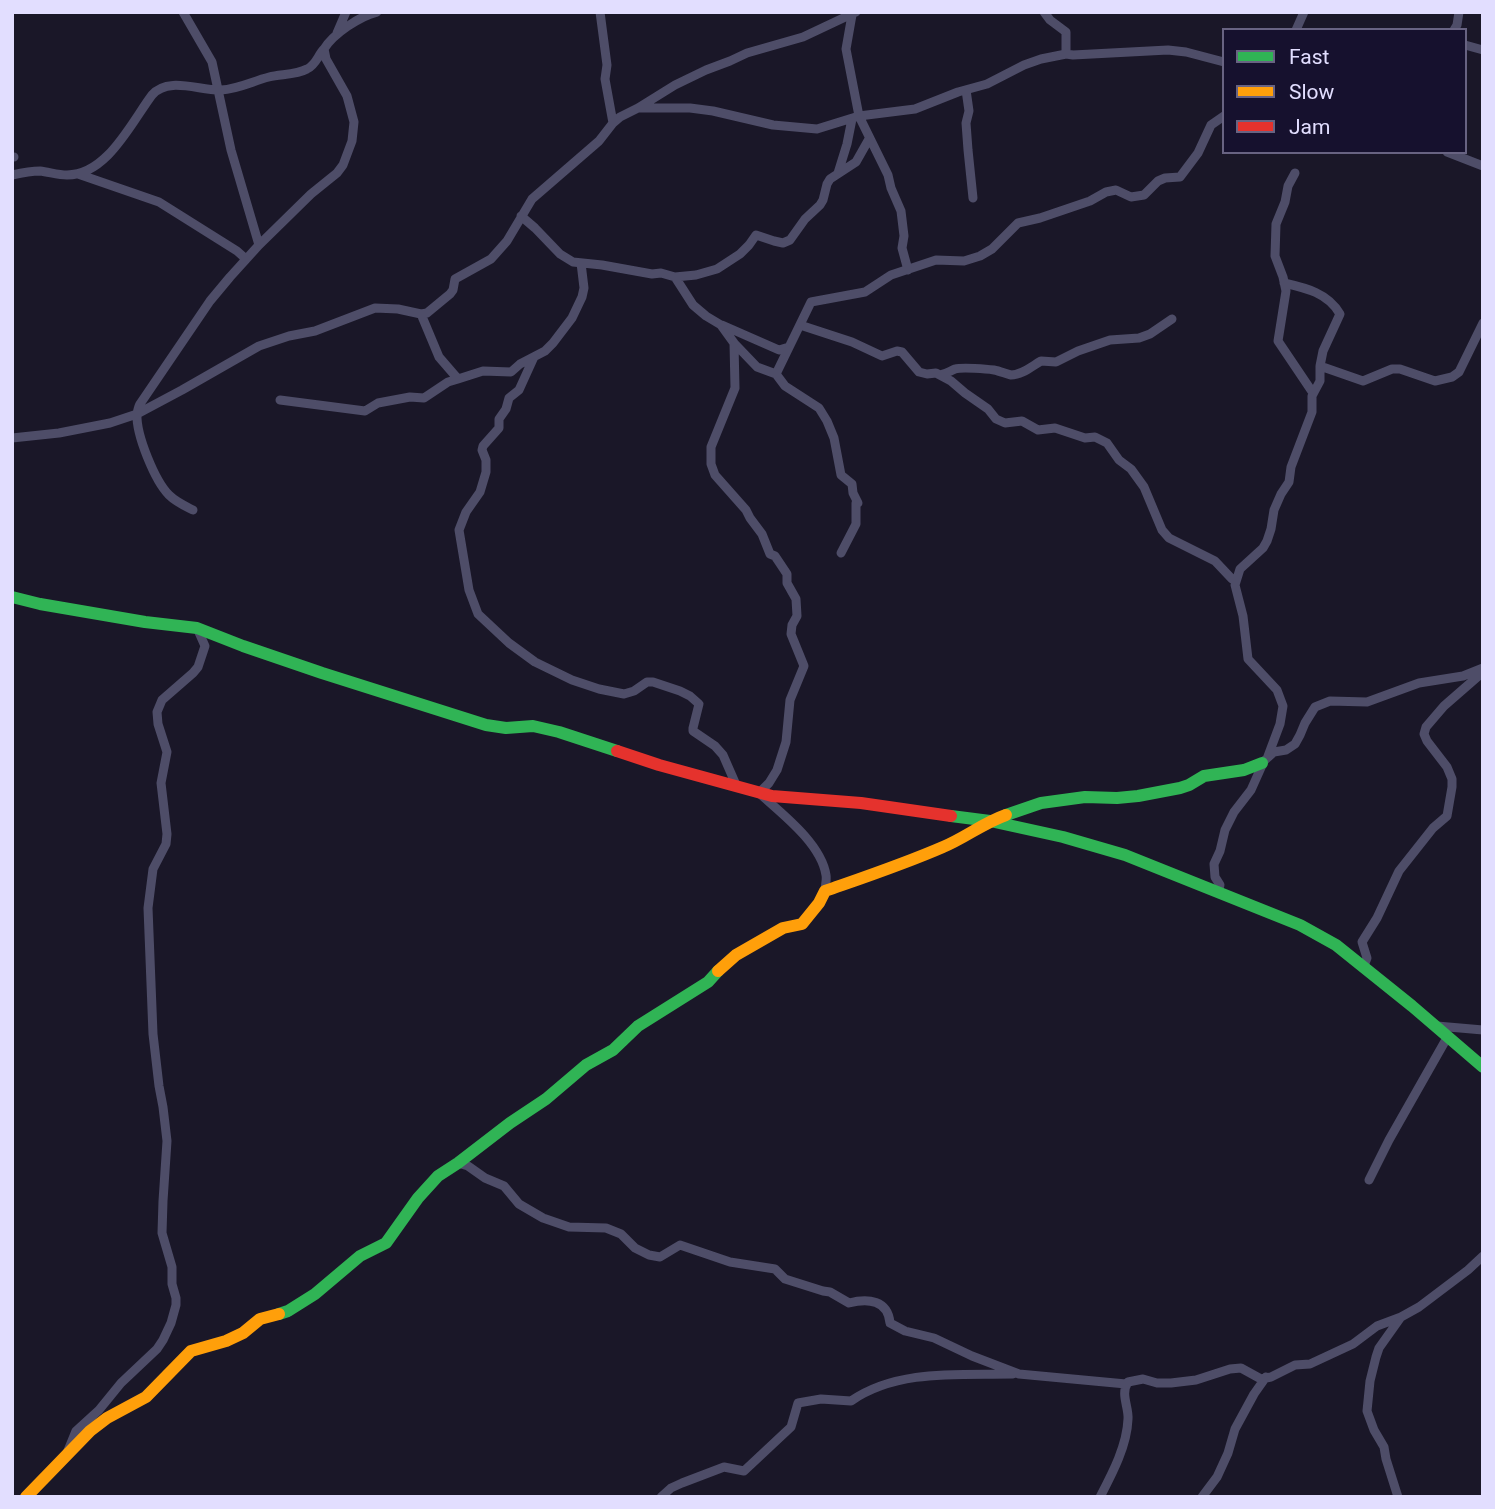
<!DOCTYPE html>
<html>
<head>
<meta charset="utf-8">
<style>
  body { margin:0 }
  #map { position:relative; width:1495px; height:1509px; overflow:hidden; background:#1a1728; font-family:Roboto,sans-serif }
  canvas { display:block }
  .frame { position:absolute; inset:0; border:14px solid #e2deff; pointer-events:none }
  .legend { position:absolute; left:1222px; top:28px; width:245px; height:126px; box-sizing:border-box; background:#16112e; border:2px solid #686382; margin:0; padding:9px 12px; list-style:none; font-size:21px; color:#e2deff }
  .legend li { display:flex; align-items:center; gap:14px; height:35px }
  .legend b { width:35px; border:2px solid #686382 }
</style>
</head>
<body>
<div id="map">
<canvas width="1495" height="1509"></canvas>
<div class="frame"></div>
<ul class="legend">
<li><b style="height:9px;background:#30b455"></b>Fast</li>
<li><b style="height:9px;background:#ff9f0a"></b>Slow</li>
<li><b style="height:9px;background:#e5322d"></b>Jam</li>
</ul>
</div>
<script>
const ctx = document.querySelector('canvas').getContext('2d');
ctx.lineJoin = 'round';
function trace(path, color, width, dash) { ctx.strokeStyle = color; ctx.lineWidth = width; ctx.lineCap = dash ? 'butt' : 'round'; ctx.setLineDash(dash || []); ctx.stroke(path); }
const street = new Path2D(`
  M183,12L212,62L231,150L259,245
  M600,12L607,65L605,79L613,123
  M1044,12L1050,20L1066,32V54
  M852,15L846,49L859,116L888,175L891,188L901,211L904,236L902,248L908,270
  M1296,30L1304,12
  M1454,30L1457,25L1459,12
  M337,33L346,12
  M1465,45L1483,50
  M966,90L969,111L966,123L968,150L973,198
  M638,108H690L713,111L773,125L817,129L859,116L915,109L958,92L987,84L1024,65L1041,59L1066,54L1073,55L1168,50L1186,52L1224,62
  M1447,152L1483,166
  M12,157H14
  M838,173L847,144L852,119
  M1295,173L1288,186L1285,202L1276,224L1275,256L1283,277L1286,291L1278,341L1313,393
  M78,174L159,202L237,251L246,259
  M12,175C21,173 30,171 40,171C49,172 58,175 67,175C107,175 131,123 152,95C168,76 200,91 221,90C238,89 253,81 269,77C281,74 296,75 307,69C316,65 318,55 324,49
  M521,216L535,228L560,254L573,262L602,265L652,274L661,273L675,277L696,275L717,269L740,254L749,245L756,235L774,241L783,243L790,240L805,219L820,205L823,200L827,184L830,179L856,162L869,139
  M675,277L693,305L706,316L721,325L734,343L735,388L711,447V464L715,475L746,510L750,518L762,534L770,554L775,556L787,574V583L796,599L797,616L792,625L791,634L804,666L790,700L786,742L777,770L769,783L759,793C781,813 821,843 826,875C827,880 825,886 825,891
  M1284,283C1306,288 1328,293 1340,314L1323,351L1320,366
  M421,314L439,357L458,379L483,371L511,372L520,364L545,351L553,343L572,318L582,297L584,288L581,263
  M722,325L779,350L789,347
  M800,325L852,342L882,356L897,351L902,352L919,372L927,374L936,373L951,381L965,393L988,409L996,419L1005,423L1022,421L1038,430L1055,428L1085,438L1095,437L1107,443L1119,460L1131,469L1144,487L1162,530L1169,538L1215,561L1232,579L1236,580
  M734,343L757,367L776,374L785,386L819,408L827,421L834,438L841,475L852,484L853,493L858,503H856V524L841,553
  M534,357L519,390L509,398L506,409L499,419V428L483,446L482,450L486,460V472L480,492L466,512L459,530L469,590L478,614L509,643L535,662L572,680L599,689L624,694L634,691L647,682H653L680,691L690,696L699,704L693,728V731L715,746L723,755L737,787
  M776,374L811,302L865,292L891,275L936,260L964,261L980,256L992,249L1018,223L1040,218L1090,201L1106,192L1116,190L1131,197L1144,195L1158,181L1165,178L1180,177L1198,153L1211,125L1224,116
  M940,375C946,374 950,371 955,369C962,367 987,369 994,370C1000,371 1006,374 1011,375C1022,375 1032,366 1041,361L1056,362L1078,351L1110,340L1139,338L1150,334L1172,319
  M280,400L365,411L378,403L410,397L424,398L448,382L458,379
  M12,438L59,433L110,423L137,414L182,390L259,346L289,336L315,331L375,308L398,309L421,314L427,313L450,294L453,290L455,279L491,259L507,241L532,199L599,141L613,123L620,117L638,108L675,85L706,70L730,61L747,53L803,37L856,12
  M193,510C185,506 176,502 169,495C155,481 136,435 137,414C137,413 139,405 140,404L210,301L230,277L259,245L311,194L337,173L343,165L352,141L354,122L347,96L326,59L324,49C333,34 360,16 377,12
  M1268,756L1280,724L1283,706L1277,690L1248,659L1243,616L1235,585L1240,569L1263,548L1267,541L1271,529L1274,510L1281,494L1289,482L1291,467L1312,412V396L1320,381V366L1363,381L1392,369H1400L1435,381L1452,377L1459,372L1483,323
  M1218,892L1220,885L1215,877L1214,864L1220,851L1225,830L1234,812L1251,790L1264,761L1274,752L1286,750L1295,744L1300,735L1305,723L1315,707L1330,701L1367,702L1419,683L1463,676L1483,668
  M1364,966L1367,958L1362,942L1377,918L1399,871L1433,828L1447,816L1452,787V779L1447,767L1427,741L1424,734L1426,727L1444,706L1483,672
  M1437,1026L1483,1030
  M458,1163L468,1166L485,1178L504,1186L519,1204L543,1218L569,1227L606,1228L621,1234L635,1248L649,1255L660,1257L680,1245L730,1262L775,1269L785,1279L823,1291L830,1292L849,1303C868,1298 888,1300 890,1323L905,1331L934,1338L972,1356L1019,1374L1126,1384
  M1369,1180L1389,1140L1448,1036
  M67,1453L76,1431L99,1410L121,1383L157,1349L163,1340L171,1323L176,1305V1298L172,1284V1267L162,1233L163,1201L167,1141L163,1107L159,1086L153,1034L148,908L153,869L166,844L167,834L161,783L167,752L158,724L157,712L162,700L193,673L198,667L205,646L197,628
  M661,1497L671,1488L682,1483L724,1467L744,1471L791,1427L798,1403L821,1399L851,1401C897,1369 959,1375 1013,1374
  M1100,1497C1112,1474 1127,1446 1128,1419C1129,1407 1120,1394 1128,1382L1143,1379L1157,1383H1171L1196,1380L1230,1369L1241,1368L1261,1379L1271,1377L1295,1365L1310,1364L1353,1344L1377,1326L1401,1317L1419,1307L1468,1270L1483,1256
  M1202,1497L1217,1477L1228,1453L1235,1429L1254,1394L1266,1377
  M1398,1497L1386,1459L1384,1447L1374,1430L1367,1411L1370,1381L1376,1357L1379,1348L1401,1317`);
const fast = new Path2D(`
  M12,597L40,604L145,622L197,628L243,646L322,673L486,725L506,728L533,726L559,732L617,751
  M1006,815L1041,803L1085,797L1117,798L1138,796L1180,788L1189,785L1204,776L1244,770L1262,763
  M951,816L990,821L1063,837L1125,855L1300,925L1336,945L1412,1006L1483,1067
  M279,1314L288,1311L315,1294L360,1256L386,1243L418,1198L438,1176L458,1163L510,1123L546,1099L586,1065L613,1050L638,1026L708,982L718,971`);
const slow = new Path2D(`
  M718,971L736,955L783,928L802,924L819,903L825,891C865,877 904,864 943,847C965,838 983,823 1006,815
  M26,1497L90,1431L107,1418L146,1397L191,1351L226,1341L243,1333L260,1319L279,1314`);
const jam = new Path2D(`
  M617,751L659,765L772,796L861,803L951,816`);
trace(street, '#4e4d68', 9);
trace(fast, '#30b455', 12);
trace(slow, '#ff9f0a', 12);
trace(jam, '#e5322d', 12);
</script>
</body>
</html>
